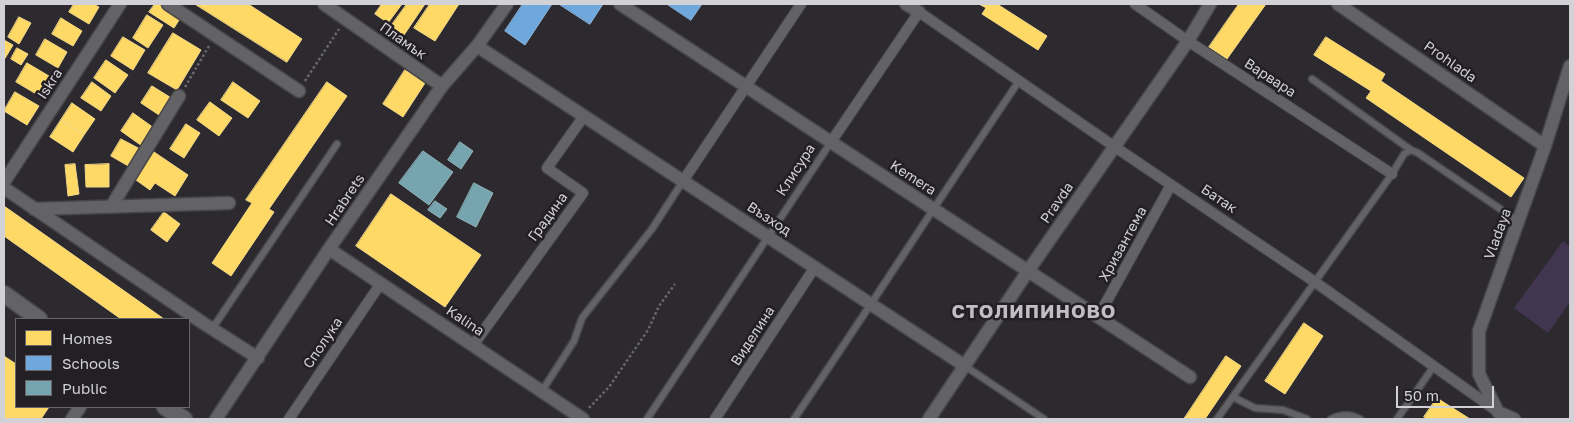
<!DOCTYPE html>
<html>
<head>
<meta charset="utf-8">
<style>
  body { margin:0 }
  #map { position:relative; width:1574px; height:423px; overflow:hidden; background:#2c2a2e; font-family:"Golos Text",sans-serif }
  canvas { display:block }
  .frame { position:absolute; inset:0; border:5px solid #d2d1d5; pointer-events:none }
  .legend { position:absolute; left:15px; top:318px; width:175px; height:90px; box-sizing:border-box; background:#221f25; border:1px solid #68666b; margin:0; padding:6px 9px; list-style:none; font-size:15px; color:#d2d1d5 }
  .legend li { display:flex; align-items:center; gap:10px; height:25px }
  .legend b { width:25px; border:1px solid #68666b }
  .scale { position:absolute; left:1396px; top:386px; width:98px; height:22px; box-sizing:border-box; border:2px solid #d2d1d5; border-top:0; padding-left:6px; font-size:15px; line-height:18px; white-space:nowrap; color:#d2d1d5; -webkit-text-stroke:4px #221f25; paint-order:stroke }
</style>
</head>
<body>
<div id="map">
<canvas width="1574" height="423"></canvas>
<div class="frame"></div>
<ul class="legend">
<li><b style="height:14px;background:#ffd966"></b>Homes</li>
<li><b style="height:14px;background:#6fa8dc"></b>Schools</li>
<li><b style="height:14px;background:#76a5af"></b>Public</li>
</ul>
<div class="scale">50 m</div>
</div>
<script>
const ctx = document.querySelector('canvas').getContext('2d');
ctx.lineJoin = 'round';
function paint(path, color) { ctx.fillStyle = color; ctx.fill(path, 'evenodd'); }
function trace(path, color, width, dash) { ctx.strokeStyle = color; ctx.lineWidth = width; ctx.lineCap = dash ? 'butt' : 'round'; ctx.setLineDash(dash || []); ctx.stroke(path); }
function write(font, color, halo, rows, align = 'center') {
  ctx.font = font + ' "Golos Text",sans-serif'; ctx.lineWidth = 5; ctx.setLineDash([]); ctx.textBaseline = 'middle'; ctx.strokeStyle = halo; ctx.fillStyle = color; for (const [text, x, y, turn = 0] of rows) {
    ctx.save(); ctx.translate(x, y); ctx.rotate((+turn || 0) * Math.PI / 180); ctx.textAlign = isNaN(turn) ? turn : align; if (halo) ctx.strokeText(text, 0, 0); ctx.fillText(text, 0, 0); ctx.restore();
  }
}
const green = new Path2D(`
  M1563,241L1570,247V302L1548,333L1514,308Z`);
const homes = new Path2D(`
  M74,4H93L99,7L89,24L69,12Z
  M155,4H160L181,17L174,28L149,12Z
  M195,4H248L302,39L287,62Z
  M382,4H402L388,23L375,14Z
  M407,4H425L404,35L391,26Z
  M430,4H459L435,41L414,28Z
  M979,4H997L1047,36L1038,50L982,14L986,8Z
  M1239,4H1266L1227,59L1209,47Z
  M147,15L163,25L148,48L133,38Z
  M19,17L31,23L19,44L8,37Z
  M61,18L82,31L73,46L52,34Z
  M173,33L201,50L177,90L148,73Z
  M123,37L145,50L133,70L111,56Z
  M1326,37L1385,74L1381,81L1524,178L1511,197L1366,98L1371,91L1314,55Z
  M45,39L67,52L58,68L36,55Z
  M4,40L13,45L4,60Z
  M17,48L28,54L21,65L11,59Z
  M106,60L128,75L115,93L94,78Z
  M27,63L49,76L38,95L16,82Z
  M405,70L425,83L403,117L383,104Z
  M92,82L111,96L101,111L81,98Z
  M233,82L260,101L248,118L221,100Z
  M327,82L347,96L269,209L274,212L231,276L212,263L252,203L246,200Z
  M152,86L173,99L162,117L141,103Z
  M15,92L39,106L27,125L4,111Z
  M210,102L232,118L219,136L197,120Z
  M72,103L95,119L84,135L61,120Z
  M133,113L154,128L142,146L121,131Z
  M61,120L84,135L73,152L50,137Z
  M186,124L200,133L184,158L170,149Z
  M121,139L140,149L130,167L111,156Z
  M154,152L188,175L175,196L155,183L150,190L136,180Z
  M75,164L79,194L68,196L65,165Z
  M109,164V187H86L85,165Z
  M391,194L481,255L445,307L356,246Z
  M4,206L164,319H121L4,236Z
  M164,212L180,224L167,242L151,230Z
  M1304,323L1323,336L1285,394L1265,381Z
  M4,356L16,364V407H49L41,419H4Z
  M1226,356L1241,366L1205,419H1184Z
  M1437,398L1470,419H1428L1424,417Z`);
const schools = new Path2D(`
  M523,4H552L525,45L505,31Z
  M559,4H603L590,24Z
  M667,4H702L691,20Z`);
const public = new Path2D(`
  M460,142L473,151L461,169L448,160Z
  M423,151L453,172L429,205L399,183Z
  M474,183L493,193L476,227L457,217Z
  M435,201L447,209L440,218L428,210Z`);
const path = new Path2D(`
  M305,81L339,29
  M185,87L209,46
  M589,408L609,387L648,330L659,306L675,284`);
const service = new Path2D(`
  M1312,79L1411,150
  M212,329L337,144
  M965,366L1044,419
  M542,391L574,341L582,318L652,229L683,181
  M1233,397L1255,408L1283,410L1307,419
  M647,419L831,142
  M794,419C870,307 943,193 1019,81
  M1217,419L1392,174L1404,154L1411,150L1418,153L1518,221
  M1331,419C1342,414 1350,414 1360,419
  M1397,419L1434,366`);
const pedestrian = new Path2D(`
  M1135,4L1188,41L1392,174
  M831,142L919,12L1115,147L1315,282L1497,411
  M683,181L801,4
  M1098,317L1171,185
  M474,344L583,193L547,168L584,116
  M289,419L381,283
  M715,419L815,267`);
const minor = new Path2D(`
  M168,4L299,91
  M324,4L442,86
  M620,4L1190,377
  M906,4L919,12
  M1338,4L1545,146
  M477,46L965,366
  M4,182L120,4
  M4,188L203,323L258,358
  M111,207L179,96
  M34,209L229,203
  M329,249L583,419
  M72,419L80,407
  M216,419L329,249L442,86L477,46L507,4
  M929,419L1028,271L1188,41L1210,4
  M1514,419L1498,412L1479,374V331L1545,146L1570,66`);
const tertiary = new Path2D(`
  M4,294L39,319
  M165,407L184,419`);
const streetNames = [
  ["Пламък",403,41,35],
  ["Prohlada",1450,62,35],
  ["Варвара",1270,78,33],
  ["Iskra",50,84,-57],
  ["Клисура",796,170,-57],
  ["Kemera",913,178,33],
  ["Батак",1219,199,34],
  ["Hrabrets",345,200,-56],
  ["Pravda",1057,203,-55],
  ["Градина",548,217,-54],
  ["Възход",769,219,33],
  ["Vladaya",1498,234,-70],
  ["Хризантема",1123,244,-61],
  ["Kalina",465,321,34],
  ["Виделина",753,336,-57],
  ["Сполука",323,343,-56]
];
const districtNames = [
  ["СТОЛИПИНОВО",1034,312]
];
paint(green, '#413550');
paint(homes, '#ffd966');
trace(homes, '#f2d787', 1);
paint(schools, '#6fa8dc');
trace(schools, '#8db4da', 1);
paint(public, '#76a5af');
trace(public, '#92b2ba', 1);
trace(service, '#474648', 9);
trace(pedestrian, '#474648', 12);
trace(minor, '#474648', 15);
trace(tertiary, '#474648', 19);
trace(path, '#69686a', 2.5, [2.5, 2.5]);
trace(service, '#636365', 6);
trace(pedestrian, '#636365', 10);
trace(minor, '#636365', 12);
trace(tertiary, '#636365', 16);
write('14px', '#d2d1d5', '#221f25', streetNames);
ctx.letterSpacing = '1px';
write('bold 19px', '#c0bdc4', '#221f25', districtNames);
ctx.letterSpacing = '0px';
</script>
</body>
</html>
